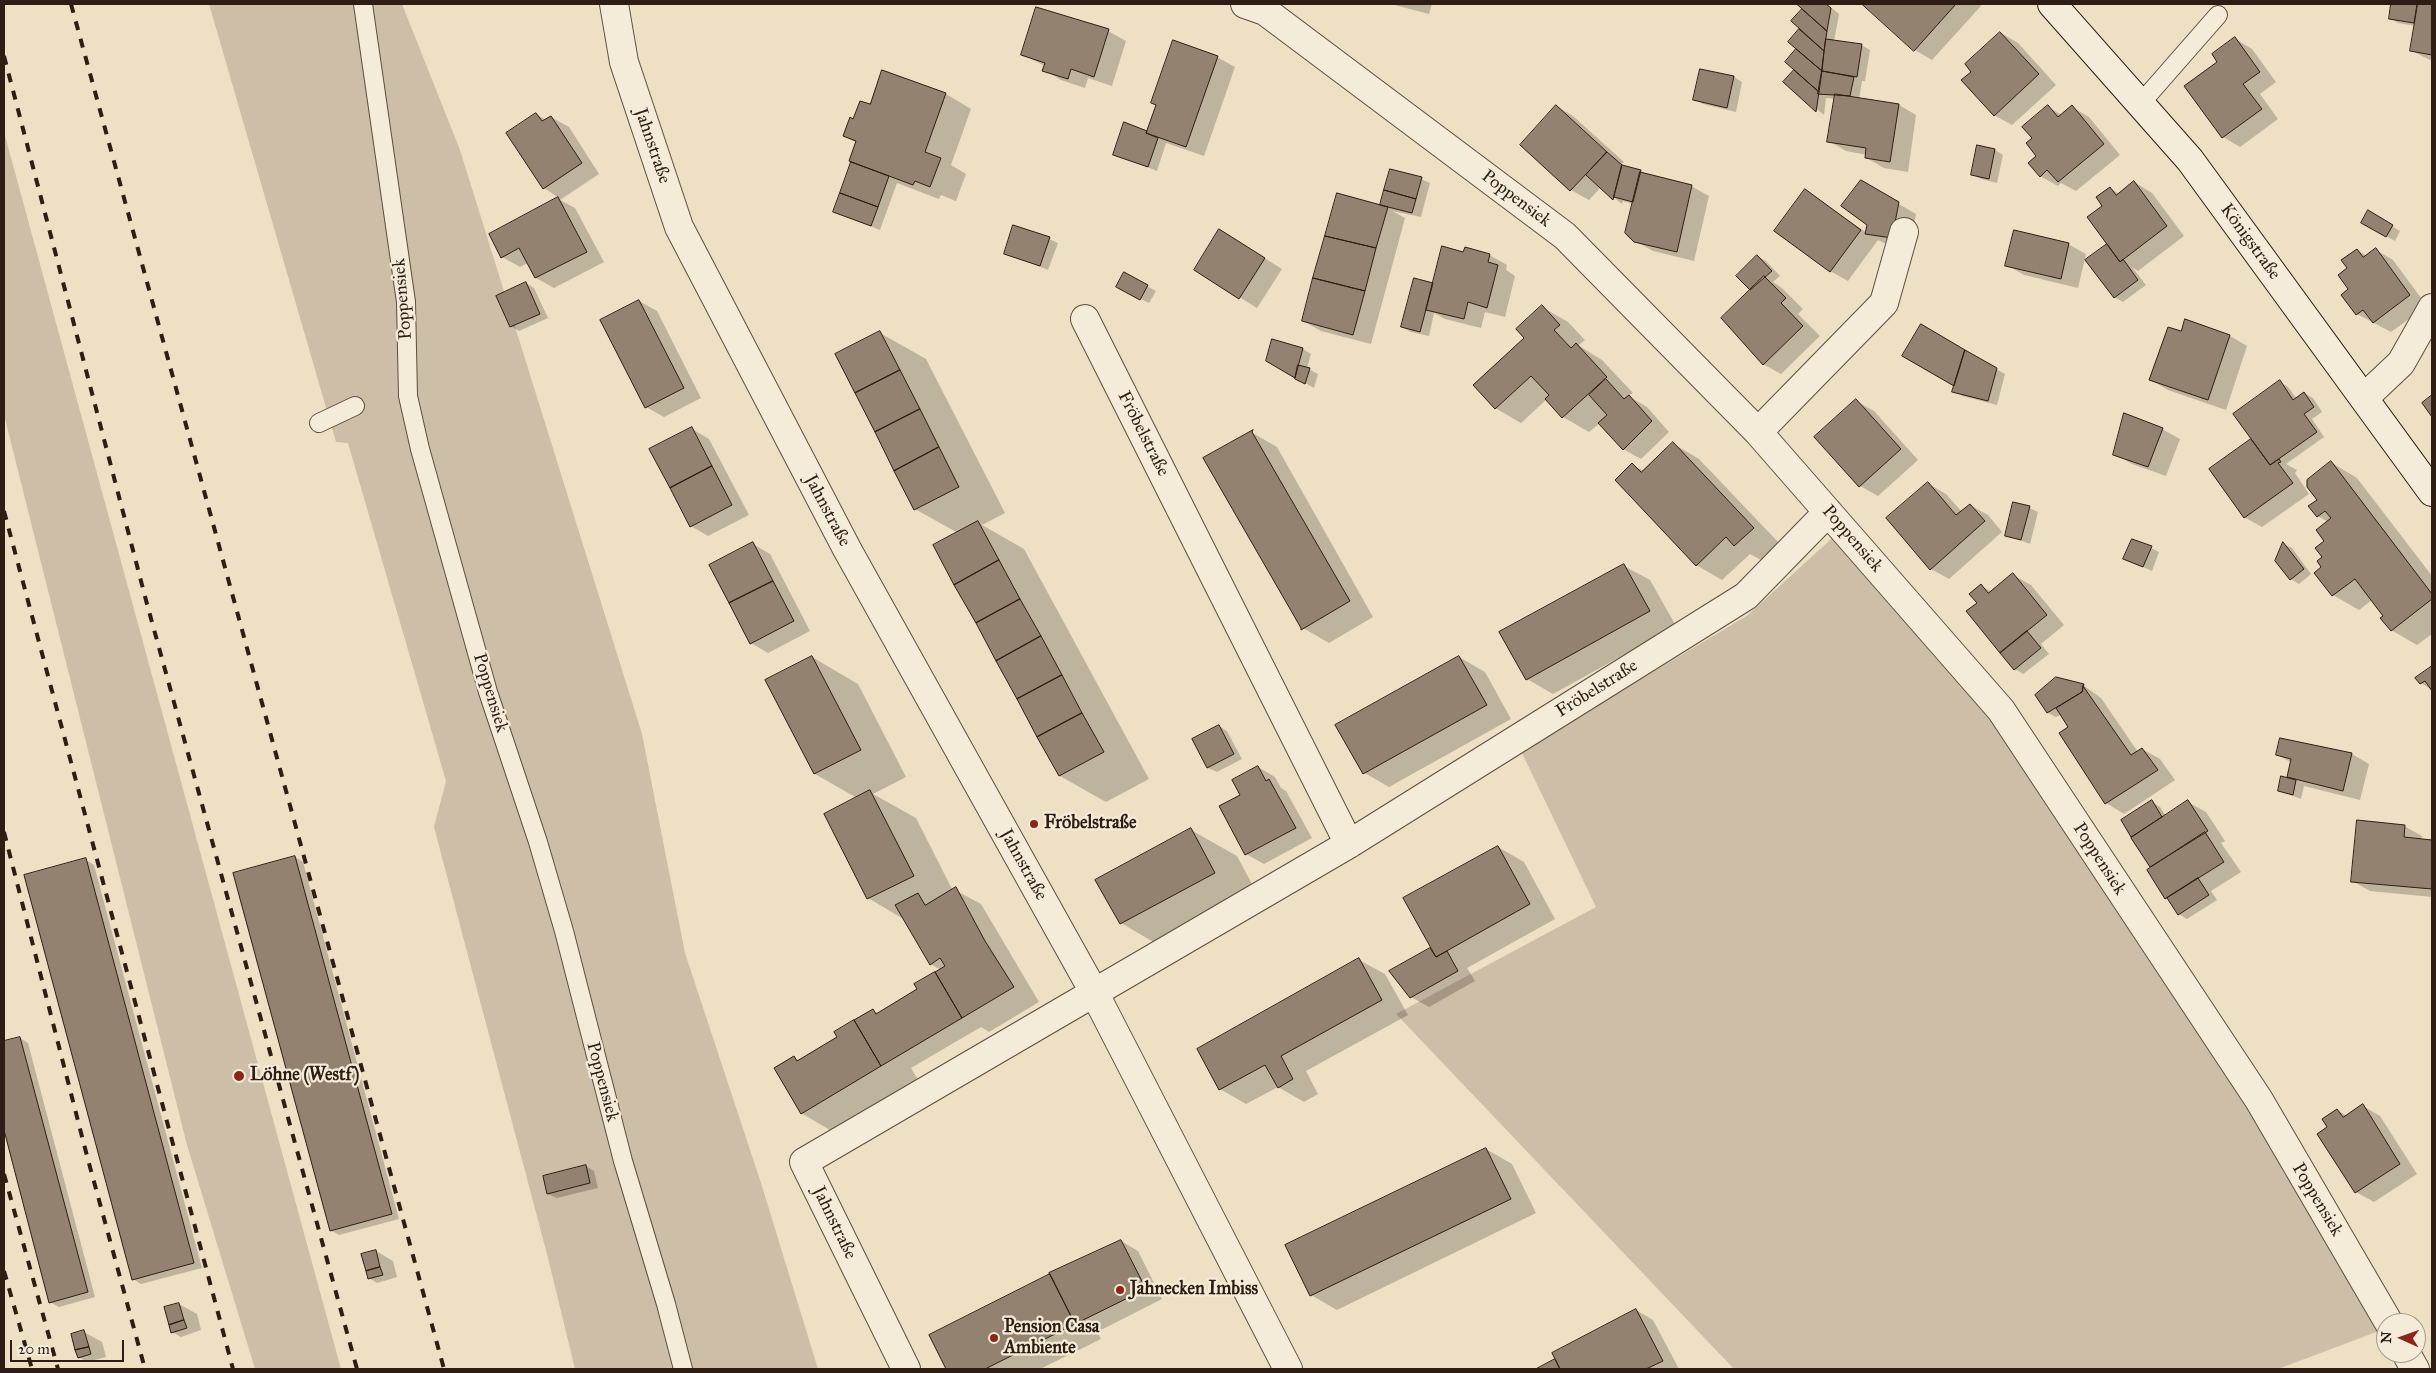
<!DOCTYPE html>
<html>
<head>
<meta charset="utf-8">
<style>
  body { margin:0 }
  #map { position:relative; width:2436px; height:1373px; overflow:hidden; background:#eee0c5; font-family:"IM FELL Great Primer",serif }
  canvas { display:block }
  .frame { position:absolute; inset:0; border:5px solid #2e1d12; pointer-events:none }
  .north { position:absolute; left:2376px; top:1313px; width:50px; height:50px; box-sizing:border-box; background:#f4ebd9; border:1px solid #a59989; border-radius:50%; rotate:272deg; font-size:14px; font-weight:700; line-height:20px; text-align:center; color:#2e1d12 }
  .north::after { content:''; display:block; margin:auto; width:18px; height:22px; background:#8f2418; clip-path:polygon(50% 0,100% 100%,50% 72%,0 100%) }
  .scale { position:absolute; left:10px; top:1340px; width:114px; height:22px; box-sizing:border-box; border:2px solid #2e1d12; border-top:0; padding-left:6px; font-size:15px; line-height:18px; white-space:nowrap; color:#2e1d12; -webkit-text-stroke:4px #f4ebd9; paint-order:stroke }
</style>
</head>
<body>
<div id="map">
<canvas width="2436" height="1373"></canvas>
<div class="frame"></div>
<div class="north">N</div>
<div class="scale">20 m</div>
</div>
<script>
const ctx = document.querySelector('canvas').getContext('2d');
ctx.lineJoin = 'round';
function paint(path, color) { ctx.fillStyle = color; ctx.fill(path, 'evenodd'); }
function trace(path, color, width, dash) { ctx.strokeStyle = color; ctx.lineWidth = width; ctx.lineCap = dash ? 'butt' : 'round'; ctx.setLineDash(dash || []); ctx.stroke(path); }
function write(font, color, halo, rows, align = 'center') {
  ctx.font = font + ' "IM FELL Great Primer",serif'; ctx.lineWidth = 4.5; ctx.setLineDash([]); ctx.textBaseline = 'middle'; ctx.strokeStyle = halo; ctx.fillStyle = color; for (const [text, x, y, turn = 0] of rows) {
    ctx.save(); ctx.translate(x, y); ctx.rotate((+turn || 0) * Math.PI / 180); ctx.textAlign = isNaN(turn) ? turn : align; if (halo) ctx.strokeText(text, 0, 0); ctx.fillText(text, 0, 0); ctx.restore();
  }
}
const green = new Path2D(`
  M209,4H402L460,150L642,734L685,953L761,1183L818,1369H575L548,1258L434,827L446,781L348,443L336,442Z
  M4,132L341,1369H255L187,1145L4,415Z
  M1842,529L1990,717L2248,1106L2379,1331L2278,1369H1734L1396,1014L1596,907L1521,751L1748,615Z`);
const shadow = new Path2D(`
  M1391,4H1432L1429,14Z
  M1799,4H1827L1839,14L1834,41L1861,45L1870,50L1865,81H1862L1859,99L1899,105L1916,115L1908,172L1884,168L1867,158V155L1846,151L1829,141L1835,99L1826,98L1824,115L1784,82L1796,70L1787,62L1798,49L1790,41L1801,29L1793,21L1804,9Z
  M1864,4H1979L1981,6L1932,60L1915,50Z
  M2393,4H2432V61L2412,51L2416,26L2398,23L2390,18Z
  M1108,31L1126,41L1112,86L1088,78L1085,88L1061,80L1044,70L1045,66L1023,55Z
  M2001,33L2018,43L2056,85L2012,125L1994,115L1973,72Z
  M2235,39L2252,49L2276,82L2260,94L2278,119L2240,147L2223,137L2219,62Z
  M1217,57L1235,67L1204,156L1166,143L1157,171L1115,154L1146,132Z
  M1701,70L1734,77L1742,82L1736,112L1703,104L1694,99Z
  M883,72L946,94L971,109L951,165L966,174L956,201L941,195L939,199L897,183L880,230L834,212L853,162L857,143L844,136L854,120L871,106Z
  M1556,106L1573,116L1624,162L1622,164L1626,168L1691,186L1709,196L1694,261L1653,251L1635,241L1633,204L1623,201L1622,204L1601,187L1589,200L1571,190L1522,145Z
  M2048,107L2062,115L2072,107L2089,117L2120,155L2076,191L2061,183L2058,186L2040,176L2038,156Z
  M536,114L546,120L551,117L569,127L599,174L560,200L575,208L604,262L554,288L536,278L528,263L520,267L502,257L491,235L559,198L544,188L508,133Z
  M1995,150L2003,155L1997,183L1981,179L1973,175Z
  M1421,179L1430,183L1421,217L1392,211L1405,218L1371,344L1321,331L1303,321L1381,206Z
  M1861,182L1916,214L1909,248L1884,243L1878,240L1848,281L1830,271L1806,191L1867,233L1868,224Z
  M2134,182L2152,193L2184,236L2138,271L2132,267L2146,285L2123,302L2114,297L2103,206L2110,188L2119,194Z
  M2368,212L2400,231L2395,241L2362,223Z
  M1049,239L1058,243L1048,270L1005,253Z
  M1237,241L1282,269L1257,308L1195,270Z
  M2068,244L2086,254L2078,288L2024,275L2007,265Z
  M2357,250L2367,256L2376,250L2393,260L2427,306L2391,332L2357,314L2350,289L2349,269Z
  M1464,253L1489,255L1507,265L1506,270L1515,276L1505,317L1485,312L1481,328L1445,319L1434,313L1429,336L1411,332L1402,327L1432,284Z
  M1757,256L1766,261L1780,276L1773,282L1782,288L1803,309L1798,314L1820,336L1781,374L1763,364L1752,290Z
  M1124,274L1156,291L1149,303L1125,291Z
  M526,283L534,288L548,318L519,331L511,326Z
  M639,301L657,311L701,398L664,417L646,407Z
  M1542,307L1568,322L1585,340L1579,345L1581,347L1602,360L1633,393L1628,396L1647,407L1669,432L1641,459L1623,449L1600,423L1589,432L1563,417L1547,399L1521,423L1495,408L1525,338Z
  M2186,321L2230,336L2247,346L2226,410L2168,390L2151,380L2181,332Z
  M1921,326L2005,374L1997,405L1962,396L1954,391L1959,390Z
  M880,333L926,359L1005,513L982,525L1024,549L1149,779L1106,802L1060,776L958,533L915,509Z
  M1272,341L1303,349L1311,354L1307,368L1318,374L1314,388L1267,361Z
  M2280,382L2288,387L2297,399L2304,393L2313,398L2322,412L2312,419L2324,437L2286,464L2297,470L2295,473L2309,494L2262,527L2244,517L2251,440L2256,443Z
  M1856,401L1874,411L1918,460L1878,496L1860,486L1816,437Z
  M692,429L709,439L749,515L708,536L691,526Z
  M2162,429L2180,439L2166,476L2132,464L2115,454Z
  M1251,432L1277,447L1373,617L1329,643L1303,628Z
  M1674,444L1699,459L1779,543L1761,560L1750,554L1722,580L1696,565L1632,465L1644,471Z
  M2332,463L2357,478L2432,576V634L2417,645L2391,630L2385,616L2372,600L2359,610L2333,595L2323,568L2328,522L2318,516L2319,500Z
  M1929,484L1946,494L1962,512L1970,505L1988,515L2002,532L1949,579L1931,569Z
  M2029,508L2038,512L2030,544L2006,535Z
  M753,544L770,554L810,631L768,653L751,643Z
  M2284,544L2292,548L2311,574L2299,584L2291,579Z
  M2151,548L2159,552L2152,571L2125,559Z
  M1624,566L1650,580L1676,626L1553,694L1527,679Z
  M2013,575L2031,585L2064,625L2041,644L2049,654L2023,674L2015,669L1968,611L1978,603L1981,586L1992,592Z
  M812,657L858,684L906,777L873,794L916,818L953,891L955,890L981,904L1039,1002L989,1032L981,1027L911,1068L926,1093L847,1140L801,1113L794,1058L800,1061L839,1037L873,1010L879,1014L919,990L941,970L930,964L905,920L868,898L857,798L815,774Z
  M1459,657L1485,672L1511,719L1389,787L1363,772Z
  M2432,668V690L2421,683L2417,679Z
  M2083,685L2101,698L2138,752L2142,749L2160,759L2175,780L2124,814L2106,803L2060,733L2069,727L2062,714L2056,717L2048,713Z
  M1219,726L1227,731L1242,759L1217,772L1208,768L1194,740Z
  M2281,739L2352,754L2369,764L2360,800L2304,786L2301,799L2279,791L2293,780L2288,777L2292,763L2278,755Z
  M1258,767L1275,777L1281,788L1286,791L1312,838L1264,864L1246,854L1242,796Z
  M2152,802L2160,807L2166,816L2188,802L2206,812L2225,841L2221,843L2241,872L2211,891L2217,900L2187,919L2179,914L2170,900L2166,898L2152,868L2122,820Z
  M2404,826L2422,836L2421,840L2432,841V897L2370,891L2352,881Z
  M1191,830L1237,856L1260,899L1167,950L1121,923Z
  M1498,847L1524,862L1555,919L1467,968L1475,981L1429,1007L1411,997L1430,949L1434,951Z
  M295,857L303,862L399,1219L339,1235L331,1230Z
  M86,860L94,865L202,1268L141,1284L133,1279Z
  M1359,960L1385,974L1408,1015L1306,1071L1318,1094L1304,1102L1278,1087L1246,1104L1220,1089L1199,1049Z
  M20,1038L28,1043L95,1297L59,1307L50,1302L4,1125V1043Z
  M2363,1106L2380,1116L2417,1174L2374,1202L2356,1192L2329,1128L2337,1110L2347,1116Z
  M1486,1149L1512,1164L1536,1213L1337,1310L1311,1295Z
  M586,1166L594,1171L598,1188L557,1198L548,1194Z
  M1121,1241L1138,1251L1162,1299L1097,1332L1101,1339L1040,1369H948L931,1336Z
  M376,1251L393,1261L397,1277L377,1283L369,1278Z
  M179,1304L197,1314L201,1330L181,1337L172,1332Z
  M1636,1310L1653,1320L1679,1369H1539Z
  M84,1332L102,1342L106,1357L87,1362L79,1357Z`);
const building = new Path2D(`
  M1797,4H1826L1831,8L1827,31Z
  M1862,4H1956L1914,51Z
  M2391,4H2417L2414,23L2389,19Z
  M2418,4H2432V55L2410,51Z
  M1036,7L1109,29L1094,77L1071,69L1068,79L1042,71L1045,63L1021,55Z
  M1802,9L1827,31L1824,51L1791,21Z
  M1799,29L1824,51L1822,71L1788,42Z
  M2000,32L2039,74L1994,116L1961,80L1971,72L1965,64Z
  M2235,37L2260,72L2243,84L2262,109L2222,138L2184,86L2217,62L2212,54Z
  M1826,39L1862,44L1857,77L1822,71Z
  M1173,40L1218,56L1186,147L1146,133L1156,105L1151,103Z
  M1796,49L1822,71L1819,92L1785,62Z
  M1700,69L1734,76L1727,108L1693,100Z
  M882,70L946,93L925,152L941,158L930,187L915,181L913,185L849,161L856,141L843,136L850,117L853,119L860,101L870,104Z
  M1794,70L1819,92L1816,112L1783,82Z
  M1822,71L1854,77L1850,96L1818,94Z
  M1835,94L1899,104L1890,162L1865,158L1866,148L1827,142Z
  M1556,105L1607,152L1570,191L1520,145Z
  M2048,105L2058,117L2072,105L2104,144L2058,182L2047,170L2040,177L2028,163L2036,156L2026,143L2032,138L2022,127Z
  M536,113L542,121L551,116L582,163L543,189L506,133Z
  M1124,122L1147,131L1146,133L1158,138L1148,167L1113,155Z
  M1977,145L1995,149L1989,179L1971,175Z
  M1607,152L1622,165L1613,200L1586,175Z
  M851,162L889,176L878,207L840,193Z
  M1622,165L1641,170L1633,202L1614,197Z
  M1390,169L1422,177L1416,199L1384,190Z
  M1640,172L1692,185L1677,252L1634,242L1625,233Z
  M1861,180L1899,202L1892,238L1865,234L1867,225L1841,206Z
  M2134,181L2167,226L2120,262L2087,217L2102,206L2096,197L2110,187L2116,195Z
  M1805,189L1861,230L1830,272L1774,231Z
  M1384,190L1416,199L1412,213L1380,205Z
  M840,193L878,207L871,226L833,212Z
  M1337,193L1388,207L1376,248L1325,236Z
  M558,197L587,252L535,278L519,248L501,258L489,234Z
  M2368,210L2393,225L2386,237L2361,223Z
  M1013,225L1050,237L1040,266L1004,254Z
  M1219,229L1265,258L1239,299L1194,270Z
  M2014,230L2069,243L2061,279L2005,266Z
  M1325,236L1376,248L1365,291L1313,278Z
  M2107,244L2120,262L2123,259L2138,280L2114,298L2085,260Z
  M1442,246L1463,252L1465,247L1490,254L1488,262L1498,265L1487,308L1468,302L1464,319L1426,310Z
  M2376,248L2410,295L2373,323L2363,310L2356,315L2341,295L2348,289L2338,275L2347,268L2341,260L2357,249L2363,257Z
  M1757,255L1772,271L1750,290L1736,276Z
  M1124,272L1148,285L1140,300L1116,287Z
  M1764,276L1786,298L1781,303L1803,326L1763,365L1721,318Z
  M1313,278L1365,291L1353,335L1302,321Z
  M1414,278L1433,283L1420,332L1401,327Z
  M526,282L540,314L510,327L496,296Z
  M639,300L684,388L645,408L600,320Z
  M1542,305L1560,325L1554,330L1571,348L1576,343L1607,377L1562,418L1545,399L1549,395L1531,376L1495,409L1473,385L1524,338L1516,329Z
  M2185,319L2230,335L2208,400L2149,380L2168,327L2181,331Z
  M1921,324L1965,350L1954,386L1902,356Z
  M880,331L900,370L855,393L835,354Z
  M1272,339L1303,348L1295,378L1266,361Z
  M1965,350L1997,368L1988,401L1952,392Z
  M1298,365L1310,368L1305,384L1295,379Z
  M900,370L920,409L875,432L855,393Z
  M1606,379L1624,399L1629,395L1652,421L1623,450L1598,423L1607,415L1589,395Z
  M2280,380L2293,400L2304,392L2314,407L2304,414L2317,432L2270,465L2233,414Z
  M2432,395V417L2422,403Z
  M1856,399L1901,449L1859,487L1814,437Z
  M920,409L939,447L894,471L875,432Z
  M2124,413L2163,428L2148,467L2113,455Z
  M692,427L712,466L670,488L649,449Z
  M1253,430L1252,432L1350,601L1301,630V628L1203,458Z
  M2251,439L2270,465L2279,459L2281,462L2278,463L2293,483L2244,518L2209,469Z
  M1673,442L1754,528L1734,546L1726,537L1696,566L1615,480L1632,463L1641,472Z
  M939,447L959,487L914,510L894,471Z
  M2331,461L2432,594V599L2391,631L2380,618L2383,616L2355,579L2332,596L2314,573L2321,567L2317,561L2322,557L2315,548L2324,541L2316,530L2331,518L2325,511L2317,517L2308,506L2317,500L2307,487V480Z
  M712,466L732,505L690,527L670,488Z
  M1928,482L1956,515L1970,504L1985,521L1930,570L1886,518Z
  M2013,502L2030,506L2021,540L2005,536Z
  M978,521L999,560L954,585L933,545Z
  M2132,539L2152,546L2143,567L2123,559Z
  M753,542L773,581L729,603L709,565Z
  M2283,542L2304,569L2290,580L2275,561Z
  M999,560L1020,599L976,623L954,585Z
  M1624,564L1650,611L1526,680L1499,632Z
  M2013,573L2047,615L2000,653L1966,611L1977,603L1969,594L1981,584L1988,593Z
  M773,581L794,621L750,644L729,603Z
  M1020,599L1041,636L996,661L976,623Z
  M2027,631L2041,648L2014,670L2000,653Z
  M1041,636L1062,675L1017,699L996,661Z
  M812,656L861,750L814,774L765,680Z
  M1459,656L1487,705L1363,774L1335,725Z
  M2432,666V691L2425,681L2420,684L2415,678Z
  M1062,675L1082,713L1037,737L1017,699Z
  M2056,677L2084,684L2082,692L2047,713L2035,695Z
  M2083,686L2131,755L2142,748L2158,770L2105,804L2059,733L2068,727L2056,708L2082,692Z
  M1082,713L1104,752L1059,776L1037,737Z
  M1219,725L1234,754L1207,768L1192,739Z
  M2280,738L2352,753L2343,791L2287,777L2291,759L2276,755Z
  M1258,766L1266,781L1269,779L1296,828L1245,855L1219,806L1240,795L1232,780Z
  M2281,776L2296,780L2293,795L2278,791Z
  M870,790L914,876L867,899L824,814Z
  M2152,800L2162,817L2131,837L2121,820Z
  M2188,800L2208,831L2150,867L2131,838Z
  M2357,820L2405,825L2404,837L2432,840V889L2351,882Z
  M1191,828L1215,873L1120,924L1095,880Z
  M2205,832L2224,862L2165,899L2147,870Z
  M1498,846L1530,904L1436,957L1403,898Z
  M295,856L392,1214L330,1231L233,873Z
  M86,858L194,1263L132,1280L24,875Z
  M2198,878L2209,895L2178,915L2167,898Z
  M956,887L985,941L1014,987L962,1018L935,972L945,966L940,958L930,965L895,905L918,893L925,905Z
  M1430,948L1436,957L1447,951L1458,971L1410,998L1389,971Z
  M1359,958L1382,1000L1281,1056L1293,1079L1278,1088L1265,1065L1219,1090L1197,1049Z
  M935,972L962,1018L881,1066L854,1020L873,1009L876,1014L917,989L914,984Z
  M854,1020L881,1066L801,1114L774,1068L794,1056L797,1061L837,1037L834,1032Z
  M20,1037L88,1292L49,1303L4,1130V1041Z
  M2363,1104L2400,1164L2355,1193L2317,1134L2327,1127L2322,1119L2337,1109L2343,1117Z
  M1486,1148L1511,1199L1310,1296L1285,1245Z
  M586,1165L590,1183L547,1194L543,1176Z
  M1121,1240L1146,1289L1075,1324L1049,1273Z
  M376,1250L380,1267L366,1271L361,1254Z
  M380,1267L383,1275L368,1279L366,1271Z
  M1050,1274L1075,1324L985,1369H946L929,1335Z
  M179,1303L184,1320L169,1325L164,1307Z
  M1636,1309L1663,1361L1646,1369H1560L1552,1353Z
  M184,1320L187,1328L171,1333L169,1325Z
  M84,1330L89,1347L75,1350L71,1334Z
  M89,1347L91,1354L78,1358L75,1350Z
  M1555,1359L1560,1369H1536Z`);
const lane = new Path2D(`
  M363,4L406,302L408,396L420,449L488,692L538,842L564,931L623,1161L666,1304L683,1369
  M2141,103L2218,15
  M319,423L355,406`);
const street = new Path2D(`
  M614,4L624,62L679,227L847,549L1095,994L1288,1369
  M1245,4L1265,11L1565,236L1758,432L2001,710L2259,1100L2389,1323
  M1085,319L1349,844
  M2364,398L2401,363L2432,308
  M1758,432L1884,303L1904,232
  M2406,1353L2415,1369
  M906,1369L804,1162L1349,844L1746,596L1828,512`);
const secondary = new Path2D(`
  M2052,4L2190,160L2432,492`);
const rail = new Path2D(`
  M71,4L444,1369
  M4,56L147,604L357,1369
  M4,511L233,1369
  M4,832L87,1156L145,1369
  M4,1174L58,1369
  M4,1271L32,1369`);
const markers = [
  [1034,824,5,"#8f2418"],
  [239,1076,6,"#8f2418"],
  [1120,1290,5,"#8f2418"],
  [994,1338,5,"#8f2418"]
];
const streetNames = [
  ["Jahnstraße",652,146,71],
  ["Poppensiek",1516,199,37],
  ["Königstraße",2250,242,54],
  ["Poppensiek",403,299,-95],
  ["Fröbelstraße",1143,434,63],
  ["Jahnstraße",827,511,62],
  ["Poppensiek",1852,539,49],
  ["Fröbelstraße",1597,689,-32],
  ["Poppensiek",490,693,73],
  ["Poppensiek",2099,859,57],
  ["Jahnstraße",1023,865,61],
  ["Poppensiek",602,1082,75],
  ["Poppensiek",2317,1200,59],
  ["Jahnstraße",834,1223,64]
];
const poiNames = [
  ["Fröbelstraße",1044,824],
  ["Löhne (Westf)",250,1076],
  ["Jahnecken Imbiss",1130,1290],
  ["Pension Casa",1004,1328],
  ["Ambiente",1004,1349]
];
paint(green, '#cdbfa7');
paint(shadow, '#0003');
paint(building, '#92826f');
trace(building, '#2e1d12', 1);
trace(lane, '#5e4e3f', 20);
trace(street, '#5e4e3f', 30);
trace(secondary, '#2e1d12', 30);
trace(lane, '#f4ebd9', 18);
trace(street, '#f4ebd9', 28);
trace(secondary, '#f4ebd9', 28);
trace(rail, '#2e1d12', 4, [9, 9]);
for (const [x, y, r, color] of markers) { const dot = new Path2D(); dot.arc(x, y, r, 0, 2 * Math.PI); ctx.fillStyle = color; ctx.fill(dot); trace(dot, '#f4ebd9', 2); }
write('18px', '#2e1d12', '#f4ebd9', streetNames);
write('bold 18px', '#2e1d12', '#f4ebd9', poiNames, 'left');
</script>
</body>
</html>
